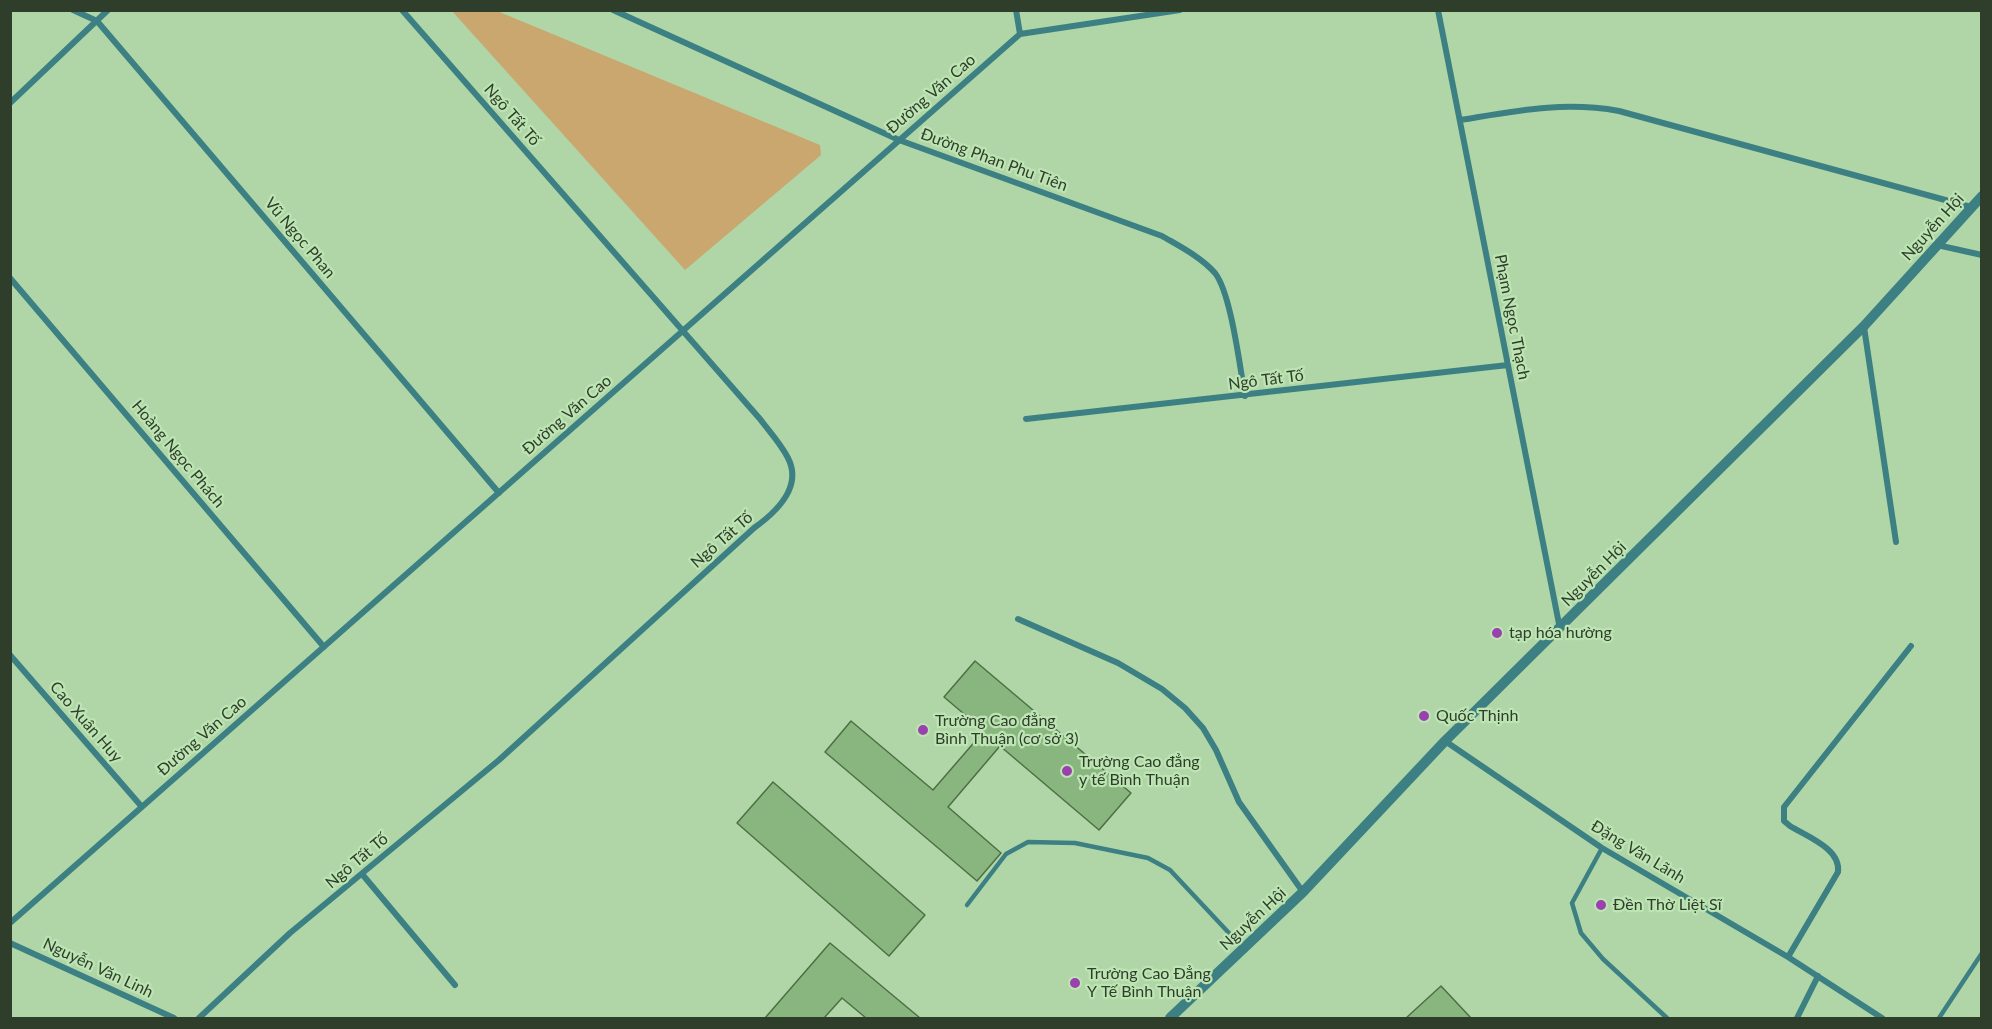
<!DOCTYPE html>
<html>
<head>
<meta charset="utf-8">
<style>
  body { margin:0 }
  #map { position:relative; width:1992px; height:1029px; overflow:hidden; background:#b0d6a7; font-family:Lato,sans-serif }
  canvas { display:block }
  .frame { position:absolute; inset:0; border:12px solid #2f3e2b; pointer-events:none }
</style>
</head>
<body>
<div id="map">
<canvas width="1992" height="1029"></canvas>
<div class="frame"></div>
</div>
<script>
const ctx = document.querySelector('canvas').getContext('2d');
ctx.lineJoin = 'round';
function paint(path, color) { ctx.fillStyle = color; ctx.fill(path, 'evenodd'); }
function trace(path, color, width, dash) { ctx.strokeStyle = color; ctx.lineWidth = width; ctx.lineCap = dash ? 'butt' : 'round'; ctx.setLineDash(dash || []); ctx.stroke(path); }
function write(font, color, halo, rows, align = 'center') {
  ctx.font = font + ' Lato,sans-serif'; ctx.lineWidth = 4.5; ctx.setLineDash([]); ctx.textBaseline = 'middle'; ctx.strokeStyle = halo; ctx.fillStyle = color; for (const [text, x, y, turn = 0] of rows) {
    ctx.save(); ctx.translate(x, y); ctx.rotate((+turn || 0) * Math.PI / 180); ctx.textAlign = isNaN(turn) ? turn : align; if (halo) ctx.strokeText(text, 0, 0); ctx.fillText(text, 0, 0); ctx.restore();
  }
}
const green = new Path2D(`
  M452,11H497L820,145L821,155L685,270Z`);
const building = new Path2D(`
  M975,661L1131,793L1099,830L1000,746L948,807L1001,853L977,881L825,752L851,721L933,790L984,731L944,697Z
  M773,782L925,915L889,956L737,823Z
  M830,943L920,1018H866L842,998L824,1018H765Z
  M1441,986L1471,1018H1406Z`);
const service = new Path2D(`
  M1602,848L1572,903L1581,933L1603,959L1667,1018
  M967,905L1006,854L1028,842L1075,843L1148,858L1170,870L1243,948
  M1939,1018L1982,953`);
const minor = new Path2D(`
  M73,10L97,21L499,493
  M613,10L899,140L1162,236C1179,246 1201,257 1215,273C1231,293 1240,368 1245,396
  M1016,10L1020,34
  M1438,10L1560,629
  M10,103L108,10
  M1460,120C1516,111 1563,101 1619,111L1971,207
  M1937,245L1982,255
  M10,278L324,647
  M1864,327L1896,542
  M1026,419L1508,365
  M1018,619L1118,663L1162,689L1185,708L1203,728L1216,750L1239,802L1303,892
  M10,655L142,807
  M1445,741L1602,848L1788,957L1882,1018
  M362,874L455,985
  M10,923L1020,34L1180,10
  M10,943L174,1018
  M1788,957L1838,872C1841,849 1808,837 1790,826L1784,821V807L1911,646
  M199,1018L290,933L499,760L754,528C775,513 803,487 788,458C781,444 769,431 760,419L402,10
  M1797,1018L1818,976`);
const tertiary = new Path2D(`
  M1170,1018L1303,892L1445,741L1864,326L1982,196`);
const markers = [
  [1497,633,6,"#9942ae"],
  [1424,716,6,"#9942ae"],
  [923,730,6,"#9942ae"],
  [1067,771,6,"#9942ae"],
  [1601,905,6,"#9942ae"],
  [1075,983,6,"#9942ae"]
];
const streetNames = [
  ["Đường Văn Cao",931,94,-41],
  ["Ngô Tất Tố",512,115,49],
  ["Đường Phan Phu Tiên",994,160,20],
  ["Nguyễn Hội",1933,227,-48],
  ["Vũ Ngọc Phan",300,238,50],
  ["Phạm Ngọc Thạch",1512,317,79],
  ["Ngô Tất Tố",1266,380,-7],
  ["Đường Văn Cao",567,415,-41],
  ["Hoàng Ngọc Phách",178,454,50],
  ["Ngô Tất Tố",722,540,-41],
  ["Nguyễn Hội",1594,574,-45],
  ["Cao Xuân Huy",86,722,49],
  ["Đường Văn Cao",202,736,-41],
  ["Đặng Văn Lãnh",1638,852,31],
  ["Ngô Tất Tố",357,861,-40],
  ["Nguyễn Hội",1253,919,-43],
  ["Nguyễn Văn Linh",98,968,25]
];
const poiNames = [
  ["tạp hóa hường",1509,633],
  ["Quốc Thịnh",1436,716],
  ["Trường Cao đẳng",935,721],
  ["Bình Thuận (cơ sở 3)",935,739],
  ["Trường Cao đẳng",1079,762],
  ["y tế Bình Thuận",1079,780],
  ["Đền Thờ Liệt Sĩ",1613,905],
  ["Trường Cao Đẳng",1087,974],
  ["Y Tế Bình Thuận",1087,992]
];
paint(green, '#c9a76f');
paint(building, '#89b67e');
trace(building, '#4c6f44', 1.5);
trace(service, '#3c8083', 4.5);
trace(minor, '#3c8083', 6);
trace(tertiary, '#3c8083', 10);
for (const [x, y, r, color] of markers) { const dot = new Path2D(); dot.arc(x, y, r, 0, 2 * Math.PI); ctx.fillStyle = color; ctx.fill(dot); trace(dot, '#bde4b3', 2); }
write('16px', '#2f3e2b', '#bde4b3', streetNames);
write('16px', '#2f3e2b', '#bde4b3', poiNames, 'left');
</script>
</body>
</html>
